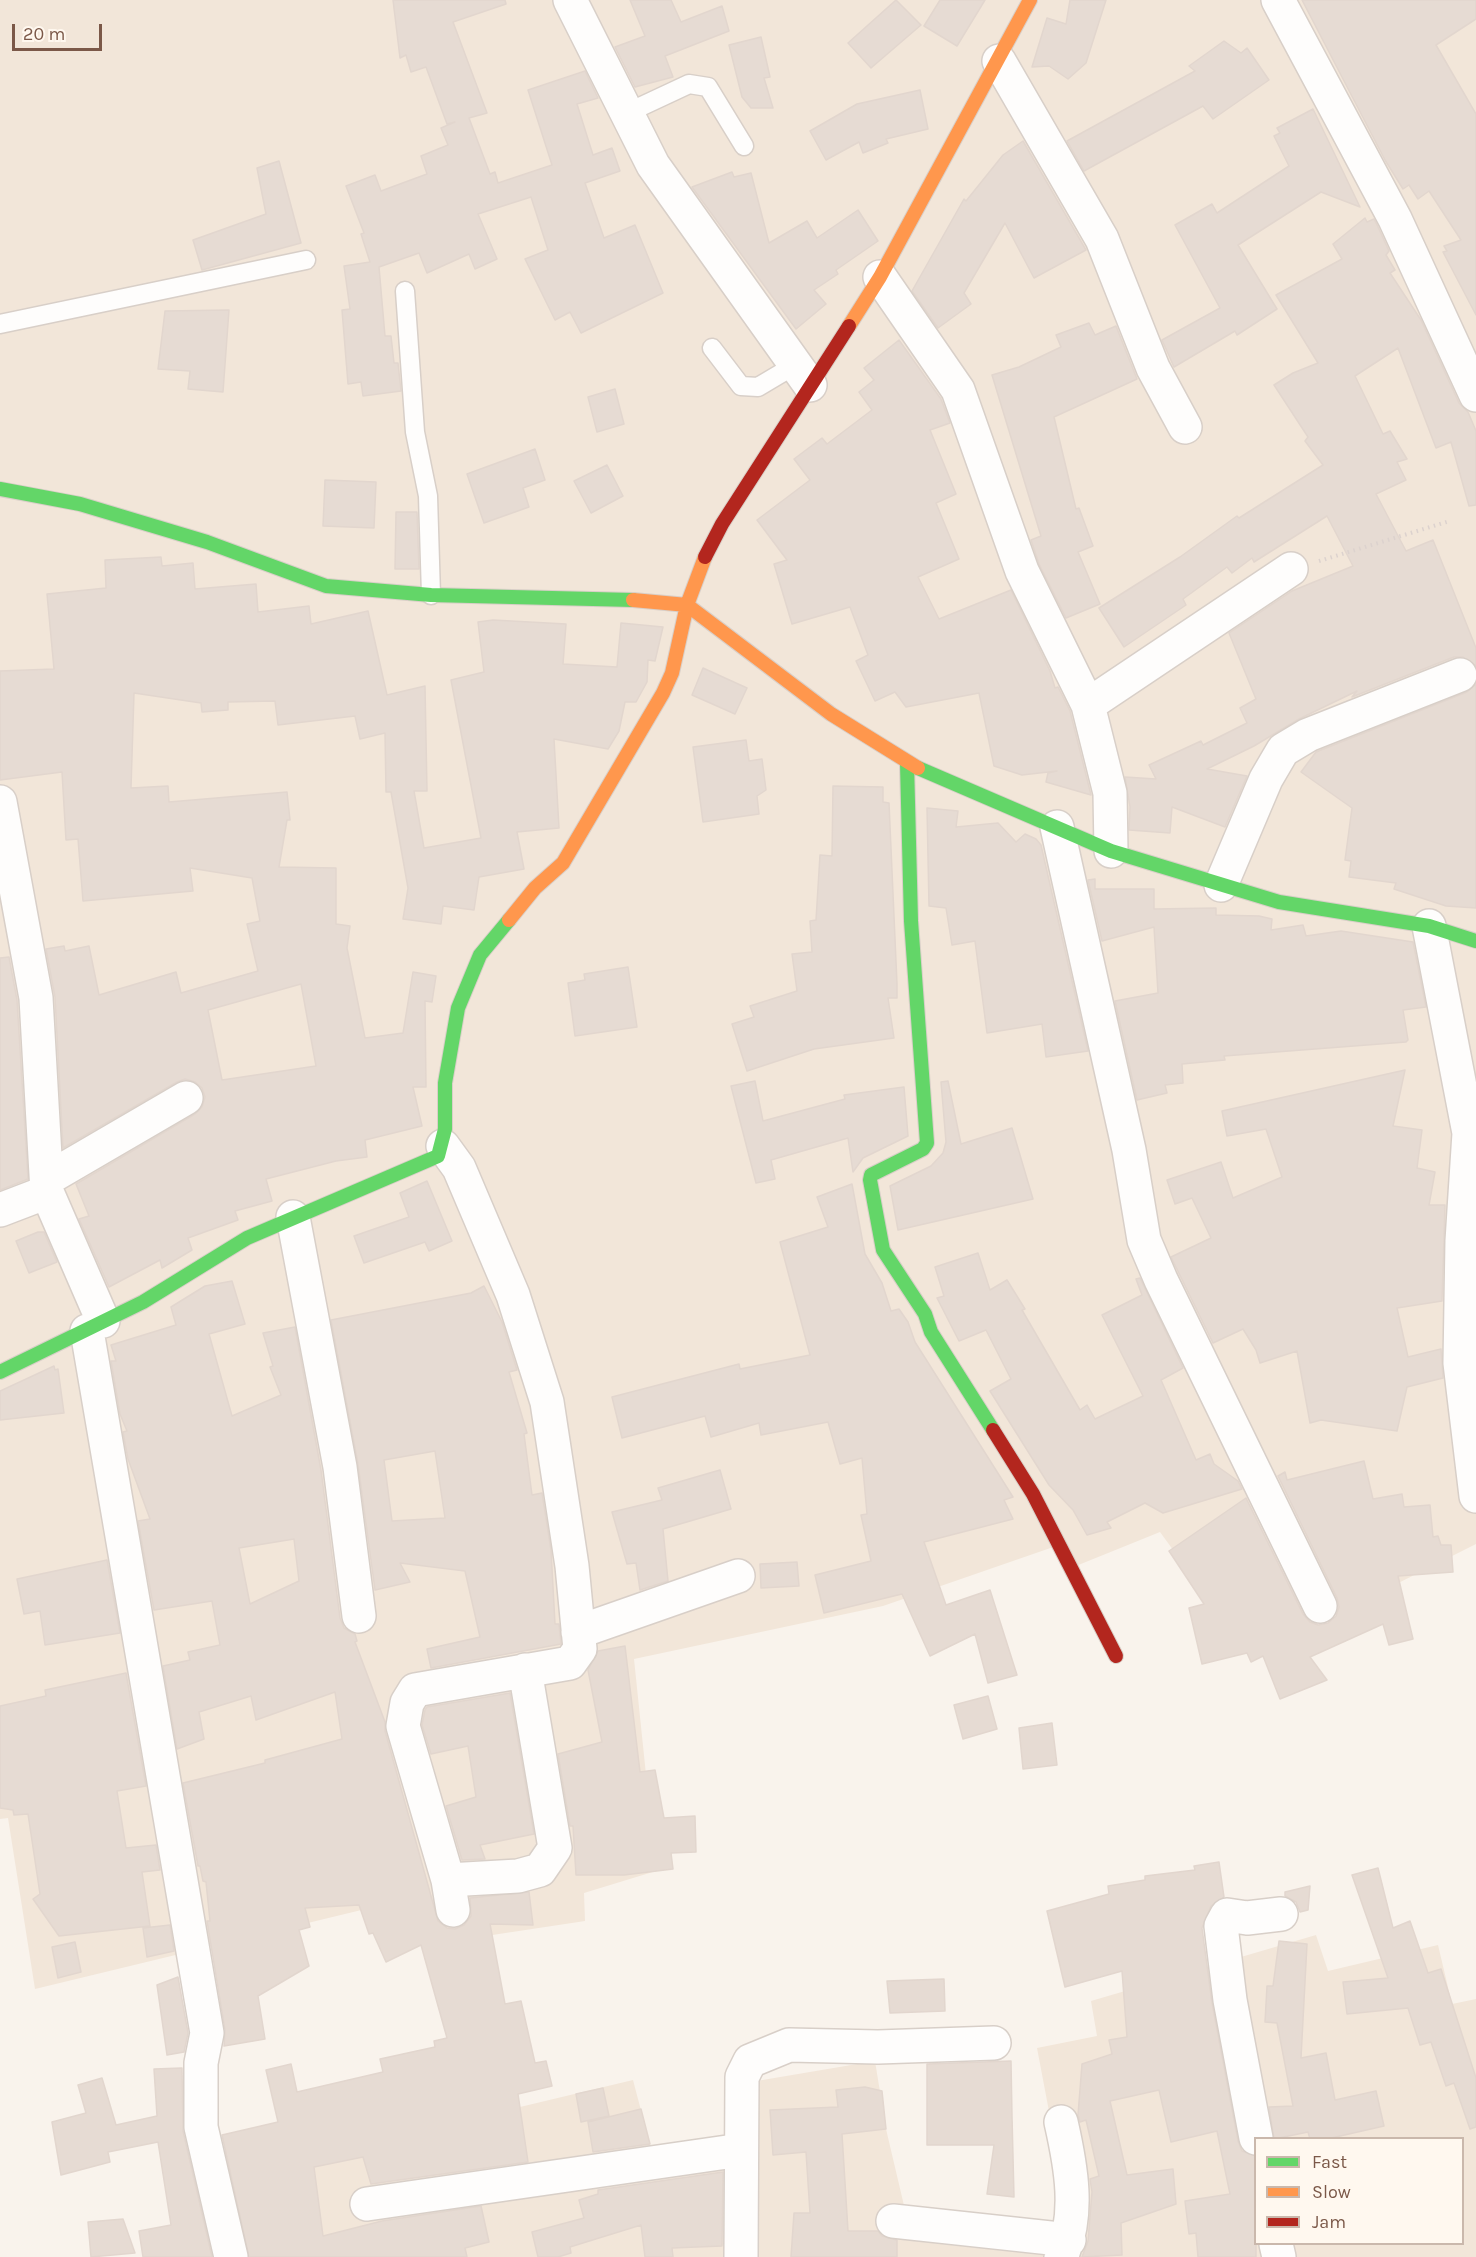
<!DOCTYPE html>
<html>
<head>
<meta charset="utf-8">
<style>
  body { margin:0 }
  #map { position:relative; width:1476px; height:2257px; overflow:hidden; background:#f9f3ec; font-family:Karla,sans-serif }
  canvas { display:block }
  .legend { position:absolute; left:1254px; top:2137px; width:210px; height:108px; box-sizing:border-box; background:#fff8ef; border:2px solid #cab8ac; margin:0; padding:8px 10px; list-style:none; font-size:18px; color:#7b5848 }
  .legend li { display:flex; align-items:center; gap:12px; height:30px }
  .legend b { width:30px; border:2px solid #cab8ac }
  .scale { position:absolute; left:12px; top:24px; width:90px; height:27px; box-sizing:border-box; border:3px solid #7b5848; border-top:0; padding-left:8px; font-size:18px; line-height:21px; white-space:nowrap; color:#7b5848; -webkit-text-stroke:4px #fff8ef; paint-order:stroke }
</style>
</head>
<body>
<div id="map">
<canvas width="1476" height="2257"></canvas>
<ul class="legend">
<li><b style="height:8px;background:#63d668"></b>Fast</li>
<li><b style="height:8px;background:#ff974d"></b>Slow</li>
<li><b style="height:8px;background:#b3261e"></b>Jam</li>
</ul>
<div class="scale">20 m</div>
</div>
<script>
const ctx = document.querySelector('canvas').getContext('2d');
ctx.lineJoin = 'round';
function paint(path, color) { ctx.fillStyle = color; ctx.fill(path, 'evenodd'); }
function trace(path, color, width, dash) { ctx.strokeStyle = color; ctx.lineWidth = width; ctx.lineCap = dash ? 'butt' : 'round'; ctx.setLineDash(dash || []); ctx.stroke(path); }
const residential = new Path2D(`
  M0,0H1476V1544L1251,1657L1160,1532L1071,1568L1062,1544L883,1606L634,1659L656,1871L584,1893L585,1921L393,1950L378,1906L35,1989L8,1818L0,1819Z
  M1316,1935L1328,1971L1438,1945L1452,2004L1476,1999V2257H206L178,2160L520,2107L633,2080L653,2156L741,2142L727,2086L875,2061L886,2129L906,2214L1070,2222L1037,2048L1097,2036L1091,2001ZM1256,2138H1462V2244H1256Z`);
const building = new Path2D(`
  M393,0H505L506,4L453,22L487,113L469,118L490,174L495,172L498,183L552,165L528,90L585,71L598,98L577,104L593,155L612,148L620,171L585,183L604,238L635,225L663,293L581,333L570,312L555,320L525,259L548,250L531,197L478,214L497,259L475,269L469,254L427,273L419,253L379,267L385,336H391L394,363H398L401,391L363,396L361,382L348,384L342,310L350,309L344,266L370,262L361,234L364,233L346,186L375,175L381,191L427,174L421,156L448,145L441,128L455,122L447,124L426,67L411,72L406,55L400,58Z
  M630,0H671L681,22L722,6L729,31L665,56L673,77L635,87L615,47L645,36Z
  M896,0L921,25L871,68L848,43Z
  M940,0H985L957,46L924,26Z
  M1070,0H1106L1086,63L1068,79L1049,66L1032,67L1047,18L1066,24Z
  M1302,0H1476V19L1436,45L1476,114V315L1443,252L1447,251L1444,246L1461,240L1429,191L1418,199L1409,185L1403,189L1385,160Z
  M761,37L770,77L764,78L773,108H751L742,97L729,45Z
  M1224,41L1241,53L1247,48L1269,80L1213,119L1203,106L1084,171L1067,141L1195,71L1189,66Z
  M920,90L928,129L886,139L888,143L863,153L859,142L826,160L810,131L857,104Z
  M1313,109L1360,207L1321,192L1238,245L1277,309L1237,335L1235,331L1174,367L1162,340L1220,308L1175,225L1212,204L1217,213L1289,166L1274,136L1280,133L1277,128Z
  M1023,141L1086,250L1034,278L1005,223L964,293L971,304L938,328L912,291L964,199L966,201L1003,155Z
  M279,161L301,243L202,270L193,240L266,214L257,168Z
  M732,172L734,177L751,173L769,243L807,221L817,238L858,210L878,241L836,270L838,274L814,290L826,304L796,329L692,187Z
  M1365,218L1367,222L1374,219L1378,227L1389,251L1386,255L1395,270L1390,273L1421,320L1459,403L1468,412L1476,431V505L1469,506L1451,442L1436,448L1398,348L1355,376L1383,434L1390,431L1407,459L1397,462L1406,480L1376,494L1406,551L1433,540L1476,648V666L1463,657H1454L1352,697L1357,691L1299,719L1254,746L1207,769L1247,776L1225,827L1172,807L1170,833L1129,830L1130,807L1125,777L1156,779L1149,765L1201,741L1203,745L1247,723L1240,708L1256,699L1229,633L1292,591L1353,566L1327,516L1254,562L1252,558L1232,573L1227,567L1183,599L1186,605L1124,647L1099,608L1180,557L1237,516L1239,518L1323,465L1305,441L1308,437L1274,385L1293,373L1318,363L1276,295L1342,259L1333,244Z
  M229,310L223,392L188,389L190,371L158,369L165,311Z
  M1089,323L1095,335L1116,326L1137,379L1054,417L1076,509L1079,508L1093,546L1078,552L1100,604L1066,618L1039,564L1031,540L1041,536L992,375L1019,367L1061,347L1056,335Z
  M899,340L941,399L950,423L930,430L956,494L936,503L959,559L918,577L939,619L1011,590L1050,671L1055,688L1058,687L1070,711L1091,795L1046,782L1048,773L1057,771L1022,775L994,766L979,693L906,707L895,692L875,701L856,661L868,655L850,607L792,624L774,564L787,560L757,520L810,480L794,459L822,438L827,444L872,410L859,392L874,380L864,368Z
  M615,389L624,424L597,432L588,397Z
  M535,449L545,480L523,488L529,507L484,523L467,474Z
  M607,465L623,496L591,513L574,481Z
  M325,480L376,482L374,528L323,526Z
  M396,512H417L419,569H395Z
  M161,557L162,566L193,563L195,589L256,584L258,612L309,606L311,624L368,611L387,695L425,686L427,791H414L424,848L481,838L451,680L484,672L478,622L493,620L566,624L563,664L617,667L621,623L663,627L655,661L648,660L647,682L636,702H625L619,731L608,749L554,739L559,828L517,832L524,869L479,877L474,910L443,906L441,924L403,919L408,888L391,792H386L385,733L360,739L355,716L278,725L275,701L228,702V710L202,712L201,703L134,693L131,788L168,786L169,802L287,792L290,820H287L279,867L336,868V924L350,926L347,948L365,1038L403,1033L413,972L436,976L432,1002L425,1001L426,1087H413L422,1126L365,1140L367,1157L336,1161L266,1179L272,1201L235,1211L238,1220L188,1238L192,1250L162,1268L160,1260L109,1287L79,1219L89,1216L76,1184L195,1114L202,1107L205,1097L202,1088L195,1082L185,1079L177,1082L63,1148L55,997L46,949L64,946L65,951L89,946L99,995L176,972L181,993L258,971L247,924L260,921L252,878L190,868L193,891L83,901L78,839L66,840L62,772L0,780V671L54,669L47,594L106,588L105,560ZM301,984L316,1066L222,1080L208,1010Z
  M703,668L747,688L735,714L692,695Z
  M1476,684V908L1446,906L1394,889L1396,883L1349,877L1351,861L1345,860L1352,808L1301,772L1316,752L1467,692Z
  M746,740L749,761L762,759L766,790L757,796L759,814L703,822L693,747Z
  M833,786L883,787V802L889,803L897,984V998H888L894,1038L814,1049L747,1071L732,1024L754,1017L750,1006L797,991L792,954L812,952L810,921L816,920L820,855L832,856Z
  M927,808L958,811L956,827L998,823L1016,842L1025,834L1036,839L1041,845L1088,1051L1046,1057L1042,1024L987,1033L975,941L952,945L946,908L929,906Z
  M1095,879V889H1154V909L1216,908V915L1259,916L1272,919L1271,930L1303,925L1306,936L1341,931L1413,942L1426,1007L1403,1010L1408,1040L1406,1042L1224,1056L1225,1060L1182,1064L1183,1083L1165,1085L1167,1093L1137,1100L1115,1001L1158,993L1154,927L1102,941L1088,880Z
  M9,957L17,1000L28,1179L0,1190V958Z
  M628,967L637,1027L575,1036L568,983L585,980L584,974Z
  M1405,1070L1393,1126L1422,1130L1417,1168L1435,1172L1429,1205H1445L1442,1301L1397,1308L1408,1357L1441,1349L1443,1378L1407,1387L1397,1431L1321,1420L1310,1423L1297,1351L1260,1363L1256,1350L1243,1329L1213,1343L1171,1257L1211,1238L1192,1198L1175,1204L1167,1180L1221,1162L1233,1198L1282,1177L1266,1129L1227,1136L1222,1111Z
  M755,1081L763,1121L845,1099L844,1095L904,1087L908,1136L863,1158L853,1172L848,1138L771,1160L775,1179L756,1183L731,1086Z
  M948,1081L961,1144L1012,1128L1033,1199L898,1230L890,1186L931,1166L943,1153L946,1142L941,1082Z
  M427,1181L452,1241L429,1251L425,1242L364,1263L354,1236L409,1217L400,1193Z
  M852,1184L865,1254L882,1283L891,1311L899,1309L908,1322L915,1342L1013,1497L1004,1500L1013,1519L924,1542L946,1605L990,1590L1017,1675L988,1683L975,1634L930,1656L902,1594L824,1613L815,1575L871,1561L861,1515L867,1514L862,1458L840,1464L828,1422L761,1435L759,1423L711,1437L705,1416L622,1438L612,1397L739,1364L740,1369L810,1355L780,1242L828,1227L817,1197Z
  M38,1232H44L57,1262L29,1273L16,1241Z
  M978,1253L990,1290L1007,1280L1025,1309L1022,1310L1080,1410L1087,1405L1095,1419L1143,1396L1102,1315L1142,1295L1136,1279L1140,1278L1183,1368L1161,1380L1196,1460L1210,1454L1214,1464L1238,1481L1242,1489L1163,1513L1145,1503L1107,1522L1111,1528L1087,1535L1073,1510L1049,1485L990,1391L1011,1379L986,1330L959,1341L937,1298L944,1296L935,1267Z
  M232,1281L245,1324L209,1334L232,1416L281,1395L270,1367L273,1366L263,1333L295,1327L321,1470L340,1618L344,1628L355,1634L357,1641L355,1642L385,1722V1731L438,1921L447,1928L455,1929L464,1925L471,1916L470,1898L529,1892L533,1925L490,1924L505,2004L521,2001L535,2063L546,2061L552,2086L518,2094L528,2162L371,2184L363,2157L314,2167L323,2236L382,2221L481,2206L489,2242L465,2248L467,2257H249L222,2135L278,2122L266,2070L291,2064L297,2092L383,2072L380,2059L435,2047L434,2041L447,2038L421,1945L386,1962L373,1933L369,1934L359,1905L305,1908L310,1927L299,1930L309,1966L258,1996L265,2039L224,2046L225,2030L207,1921H210L206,1882L203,1881L200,1866H198L183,1783L265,1763V1760L342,1739L335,1692L256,1720L251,1696L199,1712L204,1739L177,1749L163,1666L190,1660L188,1652L220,1645L212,1601L154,1610L138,1521L150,1519L128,1459L123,1432L127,1431L120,1414L111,1361H116L111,1345L176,1325L171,1307L205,1286ZM294,1539L299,1581L250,1604L239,1548Z
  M484,1286L502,1322L517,1370L509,1372L527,1433L524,1434L532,1495L542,1493L551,1550L555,1624H559L561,1644L431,1668L427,1649L480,1637L465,1571L400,1563L410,1582L375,1590L358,1464L331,1320L471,1293ZM435,1451L445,1518L392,1521L384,1460Z
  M54,1366L55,1370L58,1369L64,1413L0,1420V1391Z
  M1364,1461L1373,1499L1402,1494L1404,1507L1430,1505L1433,1537L1438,1536L1441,1545H1451L1453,1572L1398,1576L1413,1639L1389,1645L1383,1624L1310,1657L1327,1680L1280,1699L1263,1656L1251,1662L1247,1653L1202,1664L1189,1608L1204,1604L1169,1551L1246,1498L1303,1614L1310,1622L1318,1625L1328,1623L1336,1616L1339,1607L1337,1598L1278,1476L1285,1472L1287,1480Z
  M720,1470L731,1509L663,1529L668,1581L640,1590L636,1563L627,1564L612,1512L662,1500L658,1488Z
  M107,1560L120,1633L45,1645L40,1611L24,1614L17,1579Z
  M797,1562L799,1586L761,1588L760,1564Z
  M625,1646L640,1772L655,1770L664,1818L695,1816L696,1852L671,1853L673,1869L624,1875H576L573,1826H570L558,1754L602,1742L588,1670L598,1651Z
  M126,1673L146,1786L117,1791L126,1848L156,1845L160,1870L142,1872L150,1926L59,1936L33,1899L40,1894L28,1814L14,1815L13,1810L0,1808V1706L46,1696L45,1690Z
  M510,1693L534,1834L480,1845L485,1859L462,1860L446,1806L476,1797L468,1746L431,1754L422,1725L425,1710L427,1707Z
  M988,1696L997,1729L963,1739L954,1705Z
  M1052,1723L1057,1765L1023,1769L1019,1728Z
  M1219,1862L1224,1897L1211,1906L1202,1928L1212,2003L1238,2141L1242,2151L1256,2156V2257H1198L1196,2233L1189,2234L1185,2201L1230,2194L1217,2131L1171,2142L1159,2090L1110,2101L1127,2175L1173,2169L1176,2204L1121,2223L1122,2255L1082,2257L1088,2241L1092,2192L1090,2179L1099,2176L1086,2120L1080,2122L1078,2115L1082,2064L1112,2054L1109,2040L1127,2037L1122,1971L1065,1987L1047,1911L1109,1894L1108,1886L1145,1880V1876L1195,1870L1194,1866Z
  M1378,1868L1393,1928L1410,1921L1428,1973L1441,1969L1476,2078V2127L1470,2129L1454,2083L1446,2086L1431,2042L1420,2045L1408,2008L1347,2014L1343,1982L1388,1978L1352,1875Z
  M1310,1886L1308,1910L1300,1912L1296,1902L1285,1896V1892Z
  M170,1925L174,1951L147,1957L143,1928Z
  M1279,1941L1307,1944L1301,2058L1326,2053L1335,2100L1376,2091L1384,2126L1327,2139H1310L1308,2132L1274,2139L1269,2107L1293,2106L1277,2023L1265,2022L1267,1986H1273Z
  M75,1942L81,1972L58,1978L52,1947Z
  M178,1977L188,2033L184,2052L167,2055L157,1985Z
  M944,1979L945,2011L890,2013L887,1981Z
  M1011,2061L1012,2116L1014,2197L987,2194L994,2145H927V2064Z
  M182,2068L183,2131L212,2257H143L139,2231L171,2225L158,2142L108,2152L110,2162L61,2175L52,2122L86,2113L78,2085L102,2078L116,2125L157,2116L154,2069Z
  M865,2087L882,2091L886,2129L842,2134L848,2231H878L882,2236L897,2240V2257H791L794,2213H810L806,2152L773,2155L770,2110L838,2107L836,2090Z
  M603,2088L609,2116L581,2122L576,2094Z
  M641,2109L650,2144L593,2152L588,2122Z
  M723,2172L722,2246L672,2248L673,2257H645L641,2225L570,2247L571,2253L558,2257H538L532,2232L584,2218L579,2200L598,2194V2190Z
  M123,2219L135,2253L91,2257L88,2222Z`);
const path = new Path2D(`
  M1319,561L1450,521`);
const lane = new Path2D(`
  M627,113L689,84L708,87L744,146
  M405,291L415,432L428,496L431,595
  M0,324L306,260
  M712,348L741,386L758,387L795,365`);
const street = new Path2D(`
  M570,0L653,165L810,385
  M1278,0L1395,219L1476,395
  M999,61L1102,239L1153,368L1185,427
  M880,277L958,390L1022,571L1088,705L1110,793L1111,851
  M1088,705L1291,569
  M0,802L36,998L47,1192L103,1321
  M1057,827L1129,1150L1144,1240L1161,1280L1320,1606
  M1221,885L1266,779L1283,750L1308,735L1460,675
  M1429,926L1469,1133L1462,1241L1460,1363L1476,1496
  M443,1146L459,1168L513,1295L547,1402L572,1566L580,1649L570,1663L415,1690L407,1703L403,1726L448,1880L453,1910
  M47,1179L186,1098
  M0,1210L47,1192
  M293,1217L340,1467L359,1616
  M87,1331L207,2033L201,2063V2127L231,2257
  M578,1632L738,1576
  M448,1880L518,1876L540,1870L555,1848L525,1670
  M1061,2122C1071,2166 1080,2215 1061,2257
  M1256,2138L1230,2000L1221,1926L1227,1915L1247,1918L1281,1914
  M367,2204L741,2150
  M893,2221L1069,2240
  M1276,2244L1279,2257
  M741,2257L742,2077L750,2061L789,2045L878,2047L994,2043`);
const fast = new Path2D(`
  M0,489L80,504L207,542L326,586L431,595L633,600
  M907,763L911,921L927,1143L923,1149L871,1175L870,1180L883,1250L925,1314L931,1332L993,1430
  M918,768L1111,851L1279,902L1429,926L1476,941
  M0,1372L143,1302L247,1238L438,1156L445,1129V1083L458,1008L480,955L509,920`);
const slow = new Path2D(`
  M849,326L880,277L1030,0
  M633,600L687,605L831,714L918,768
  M509,920L535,888L563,863L663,693L672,673L687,605L705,557`);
const jam = new Path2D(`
  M705,557L722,524L849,326
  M993,1430L1033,1494L1116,1656`);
paint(residential, '#f2e6d9');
paint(building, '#e6dbd3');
trace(building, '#e2d6ce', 1.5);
trace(lane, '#d8cfc8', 21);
trace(street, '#d8cfc8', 36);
trace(fast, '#d9cfc8', 16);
trace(slow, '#d9cfc8', 16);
trace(jam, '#d9cfc8', 16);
trace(path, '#dcd2ce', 4, [1.5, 4.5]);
trace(lane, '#fefdfc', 18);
trace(street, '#fefdfc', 33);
trace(fast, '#63d668', 14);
trace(slow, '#ff974d', 14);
trace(jam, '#b3261e', 14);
</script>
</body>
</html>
